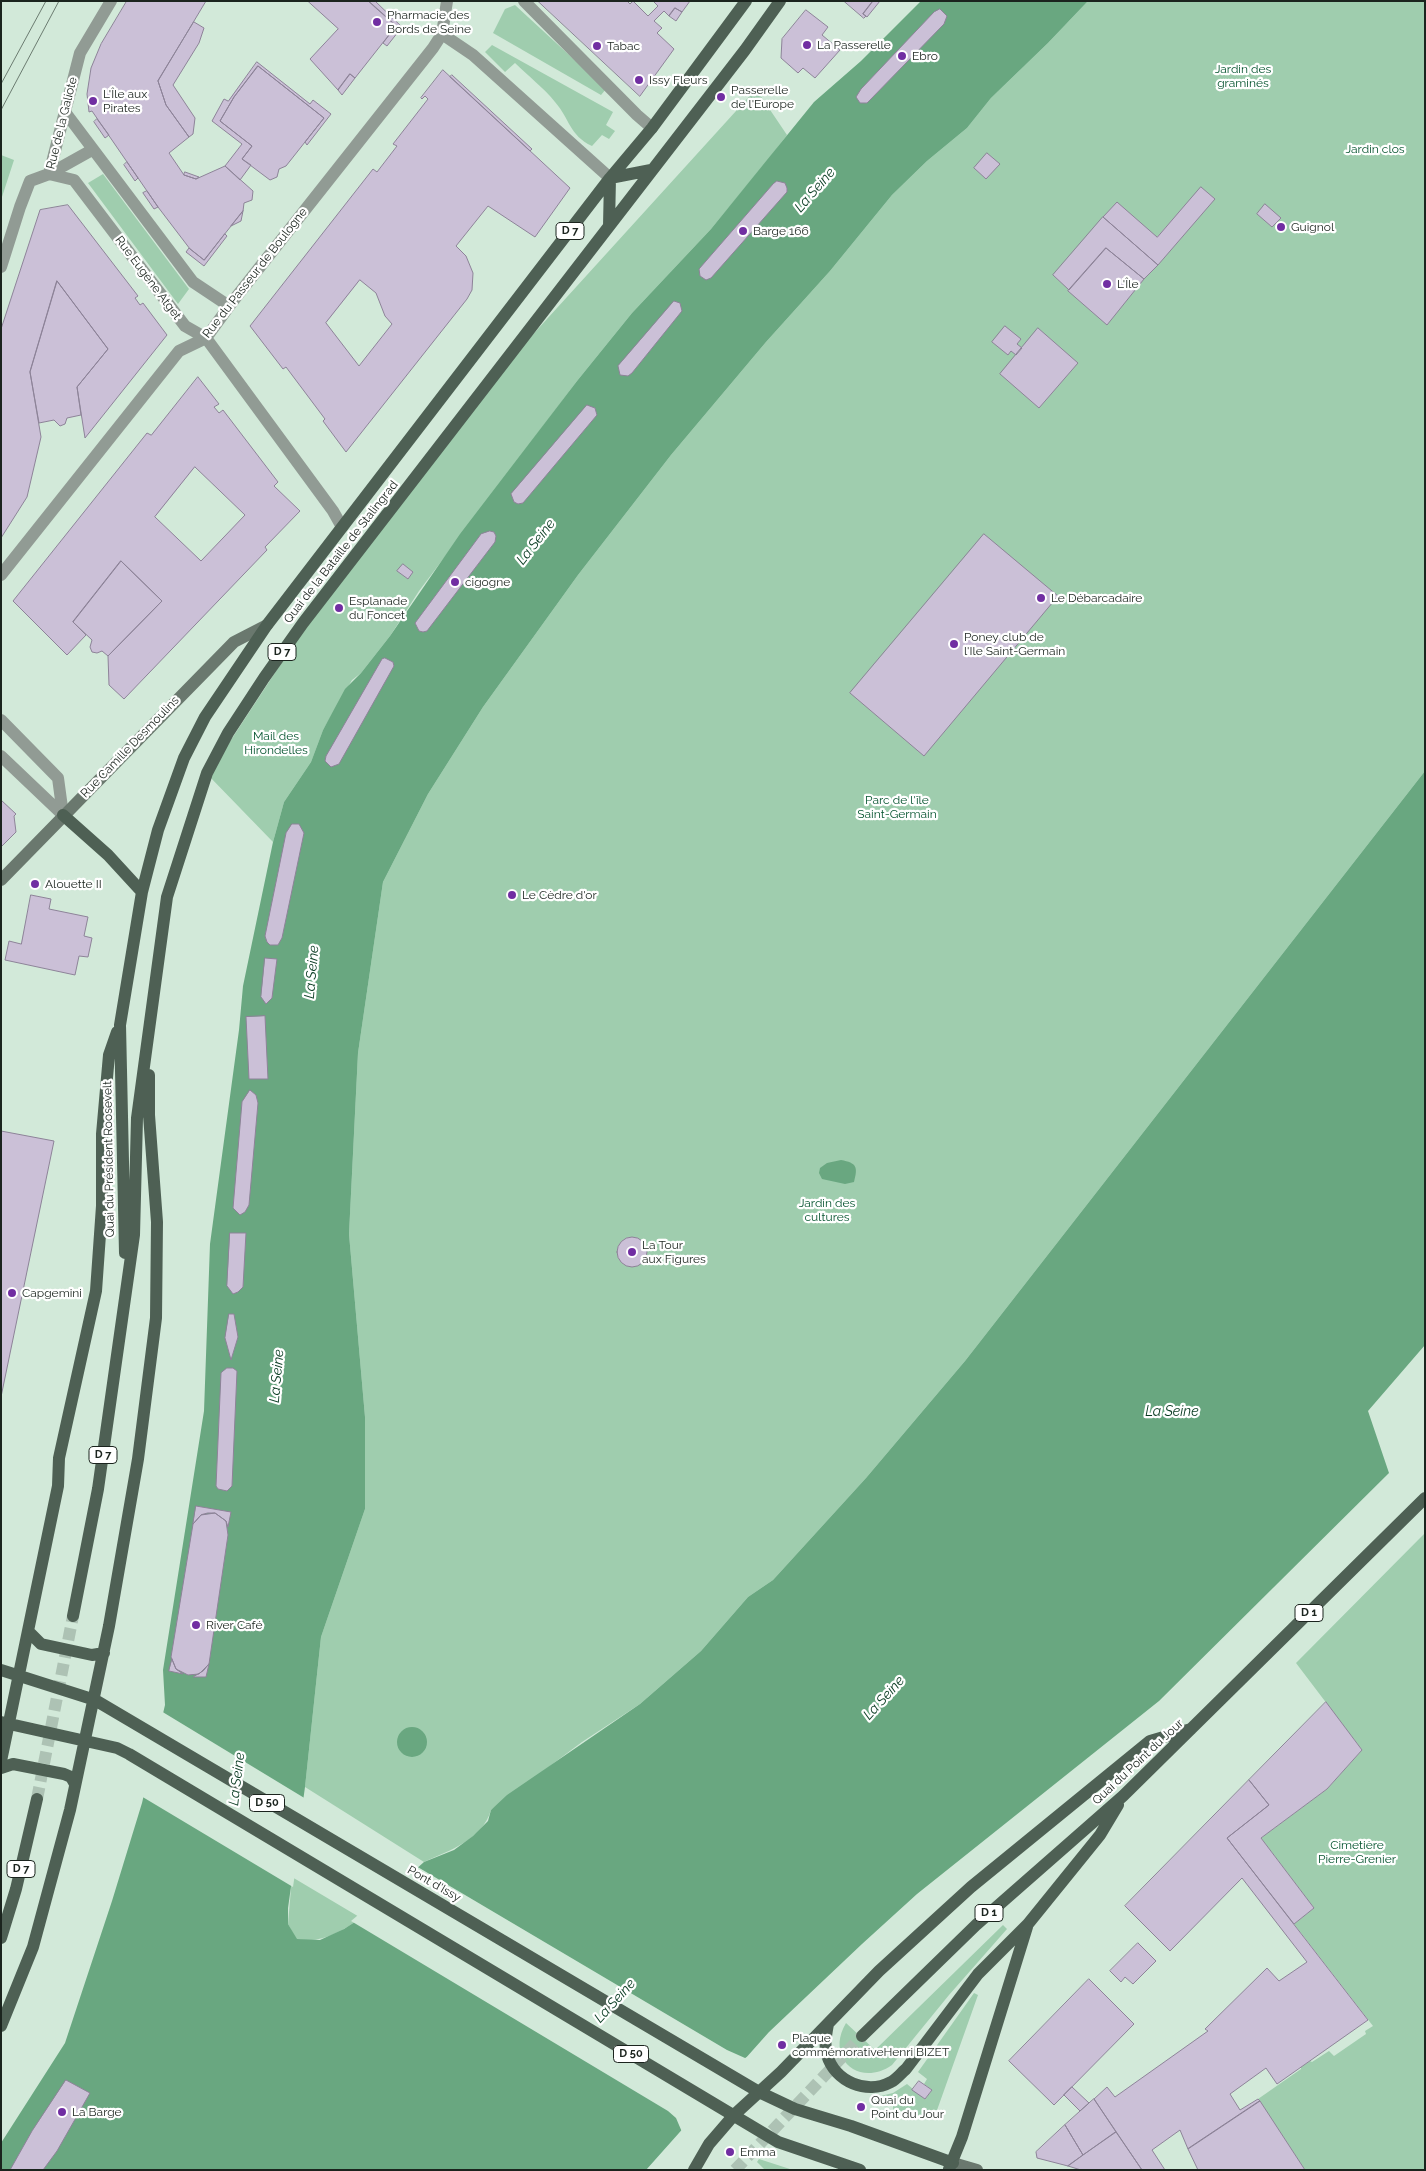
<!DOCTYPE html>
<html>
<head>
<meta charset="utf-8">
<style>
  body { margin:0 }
  #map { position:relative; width:1426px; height:2171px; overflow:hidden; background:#d2e9d9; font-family:Raleway,sans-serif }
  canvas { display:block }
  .frame { position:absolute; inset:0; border:2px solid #1b241e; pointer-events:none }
</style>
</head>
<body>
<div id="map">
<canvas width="1426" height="2171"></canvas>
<div class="frame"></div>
</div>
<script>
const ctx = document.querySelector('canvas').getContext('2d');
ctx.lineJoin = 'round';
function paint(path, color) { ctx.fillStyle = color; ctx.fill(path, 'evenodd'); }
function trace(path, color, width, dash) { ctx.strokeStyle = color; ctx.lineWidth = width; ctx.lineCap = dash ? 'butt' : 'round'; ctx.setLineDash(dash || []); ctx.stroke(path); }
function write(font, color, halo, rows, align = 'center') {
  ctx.font = font + ' Raleway,sans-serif'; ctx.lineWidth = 4.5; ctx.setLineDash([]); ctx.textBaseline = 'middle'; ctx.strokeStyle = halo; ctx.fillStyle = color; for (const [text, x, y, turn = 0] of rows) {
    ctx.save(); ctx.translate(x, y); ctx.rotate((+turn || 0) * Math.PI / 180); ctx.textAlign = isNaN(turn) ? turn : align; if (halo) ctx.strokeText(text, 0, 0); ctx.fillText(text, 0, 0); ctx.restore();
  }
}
const green = new Path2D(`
  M1088,1H1425V771L965,1361L866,1478L773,1580L748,1597L701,1651L640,1704L582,1742L491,1810C482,1840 450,1850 424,1862L305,1787L321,1637L365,1509V1417L349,1234L358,1053L383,882L428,794L483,707L578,575L671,455L766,342L830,271L892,195L927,161L967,128L991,98L1048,43Z
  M515,5L606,89L601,95L493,33L505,9Z
  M492,45L613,112L606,125L615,131L609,139L602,135L592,146C569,135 570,119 555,102C544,88 528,76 515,63L505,72L485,52Z
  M756,89L787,135L768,160L711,229L632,313L577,381L419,591L390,636L361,673L352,680L323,730L311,762L284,802L273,842L208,775L326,595L527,341Z
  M1,155L14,160L1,200Z
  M103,174L189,289L178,304L88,183Z
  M1425,1533V2170H1305L1258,2099L1301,2069V2067L1310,2061L1312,2062L1329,2051L1334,2056L1366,2034L1365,2031L1373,2026L1294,1924L1314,1908L1261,1838L1327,1789L1362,1750L1296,1663Z
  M292,1877L361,1918C340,1932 322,1944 296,1939L288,1924Z
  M1003,1925L1007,1929L949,1995L892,2065C859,2088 825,2058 846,2023L875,2050Z
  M974,1993L978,1995L936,2113L920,2117L893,2109V2106L888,2105L887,2107L873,2102L872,2098L893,2093L907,2084L925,2099L932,2090L924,2084L927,2079L918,2072Z
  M759,2159L793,2170H765L757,2162Z`);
const water = new Path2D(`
  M921,1H1088L1048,43L991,98L967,128L927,161L892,195L830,271L766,342L671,455L578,575L483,707L428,794L383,882L358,1053L349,1234L365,1417V1509L321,1637L305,1787L288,1908V1924L297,1939L320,1940L344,1929L361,1918L424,1862L454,1850L473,1836L488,1821L491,1810L507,1795L640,1704L701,1651L748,1597L773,1580L866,1478L965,1361L1425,771V1345L1368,1411L1389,1473L1159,1701L917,1894L862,1944L769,2032L646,2170H1V2143L65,2043L112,1901L142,1803L165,1705L163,1670L204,1411L210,1244L239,1030L243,986L273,842L284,802L311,762L323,730L345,689L361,673L390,636L460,534L577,381L632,313L711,229L814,102L861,61Z
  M841,1160C857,1163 858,1167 854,1182L845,1184L822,1179L819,1173L820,1168L827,1163Z
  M397 1742a15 15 0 1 1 30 0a15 15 0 1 1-30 0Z`);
const pier = new Path2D(`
  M161,1711L306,1799L293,1887L141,1796Z
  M416,1866L727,2050L745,2058L752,2055L682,2132L676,2118L668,2111L351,1921Z`);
const building = new Path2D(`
  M127,1H206L158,81L166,105L189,137L169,153L184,175L196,179L225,166L253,191L252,200L244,203L243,211L204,260L190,249L158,207L92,111L89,112L87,94L91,68L101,44Z
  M308,1H368L396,26L355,78L350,74L338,90L310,59L338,29Z
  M369,1H375L402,27L387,46L383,43L396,26Z
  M538,1H627L630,4L633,1L648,16L658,6L653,1H690L682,12L675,8L669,16L664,11L654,21L662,28L657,33L674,49L640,96Z
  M844,1H873L863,14L866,16L864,18Z
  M873,1H880L867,17L863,14Z
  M675,8L682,12L676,21L669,16Z
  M940,9L947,16L944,24L870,100L867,103H860L856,97L861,89L934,12Z
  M806,10L828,27L822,35L840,50L815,78L803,68L798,73L781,58L782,39Z
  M194,22L204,28L199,43L173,85L195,118L193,134L189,137L166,105L158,81Z
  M257,62L310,104L313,100L331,114L307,145L305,142L324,118L258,66L234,97L220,121L252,146L242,159L251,165L240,180L225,166L242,144L212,121L224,99L228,101Z
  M258,66L324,118L286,166L279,169L277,177L270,180L242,159L252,146L220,121L234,97Z
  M443,70L570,188L535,237L488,206L456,246L466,256L473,273L472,290L467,299L346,452L323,421L325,419L286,367L283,369L250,326L373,169L377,172L397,146L393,144L428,99L425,96L422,99L421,98ZM360,280L376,293L385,316L392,324L359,366L326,323Z
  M350,74L355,78L342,95L338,90Z
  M452,75L532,149L530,151L450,77Z
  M97,119L109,135L105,138L94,122Z
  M987,153L1000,164L986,179L974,168Z
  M127,162L138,178L135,181L124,165Z
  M185,172L199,177L196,179L184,175Z
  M777,181L785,183L787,188V192L711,278L706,280L700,276L699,269L773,184Z
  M1201,187L1215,199L1158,265L1103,217L1117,202L1157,237Z
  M147,191L158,207L154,209L143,193Z
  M1265,204L1281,218L1272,227L1257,214Z
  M68,205L138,296L135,298L140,305L143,303L167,335L85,438L77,387L108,349L57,281L30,372L41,437L27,497L1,538V329L40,210Z
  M243,211L241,221L231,226Z
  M1103,217L1158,265L1144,279L1106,248L1069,290L1053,275Z
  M225,234L227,236L204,266L186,252L189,248L204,260Z
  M1106,248L1144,279L1107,325L1068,291Z
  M57,281L108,349L77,387L81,415L67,418L65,424L60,426L54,420L39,423L30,372Z
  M674,301L680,303L682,311L632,373L628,376L620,375L618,366Z
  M1005,326L1021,339L1017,344L1022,348L1016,355L1011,351L1008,355L992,342Z
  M1038,328L1078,363L1039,408L1000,374Z
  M198,377L219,404L214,407L219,413L223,410L278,482L274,486L300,511L265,547L267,550L124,699L109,685L108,656L162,601L121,561L73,622L86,635L67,655L13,601L147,433L151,435ZM195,467L245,515L201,561L155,517Z
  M587,405L595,408L597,415L523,503L518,504L514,502L511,494Z
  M490,531L494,532L496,536L495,542L427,631L423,632L419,631L415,623L481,534Z
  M984,534L1058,596L924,756L850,693Z
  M121,561L162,601L108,656L102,651L97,653L92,652L90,647L92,640L73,622Z
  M403,564L413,572L408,579L397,571Z
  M385,658L393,662L394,666L339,764L331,767L325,761L326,756L382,659Z
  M1,800L16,814L14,816L16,832L1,847Z
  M292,824H299L304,833L282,938L278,945H270L267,942L265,936L286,833Z
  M31,895L51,899L49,909L88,917L84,936L92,938L88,957L79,956L75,975L5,960L9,941L21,944Z
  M265,958L277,959L272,998L266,1004L261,997Z
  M265,1016L268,1079H249L246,1017Z
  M250,1090L256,1095L258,1103L249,1205L245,1212L240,1215L233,1208L242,1102Z
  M1,1131L54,1141L1,1397Z
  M230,1233H246L243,1287L238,1292L233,1294L227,1286Z
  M617 1252a15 15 0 1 1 30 0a15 15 0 1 1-30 0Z
  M229,1314H234L238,1337L231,1360L225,1338Z
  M227,1368H233L237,1371L232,1486L227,1491L218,1489L216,1486L221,1373Z
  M196,1506L231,1512L228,1527L226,1521L215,1513L201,1515L193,1524Z
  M208,1513H215L226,1521L228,1535L209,1664L199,1674L188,1675L176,1669L171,1657L193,1524L201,1515Z
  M172,1659L176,1669L183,1674L169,1671Z
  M209,1664L206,1677H193L203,1671Z
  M1326,1702L1362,1750L1327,1789L1261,1838L1314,1908L1294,1924L1227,1838L1269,1805L1249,1780Z
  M1249,1780L1269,1805L1227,1838L1368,2020L1277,2084L1266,2068L1230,2094L1240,2110L1258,2099L1260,2101L1188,2149L1180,2130L1152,2150L1165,2170H1142L1094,2099L1107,2087L1115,2097L1208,2031L1205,2029L1267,1968L1279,1981L1307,1962L1242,1878L1170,1951L1125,1906Z
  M1138,1943L1156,1961L1133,1984L1125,1977L1121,1982L1110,1971Z
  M1089,1979L1134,2024L1054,2105L1009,2061Z
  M66,2080L90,2093L57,2151L43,2170H10L32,2131Z
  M919,2081L932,2090L925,2099L912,2090Z
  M1072,2087L1089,2103L1080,2111L1064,2095Z
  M1094,2099L1116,2132L1083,2155L1065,2125Z
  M1260,2101L1305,2170H1198L1188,2149Z
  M1065,2125L1083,2155L1068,2166L1037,2158L1036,2152Z
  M1116,2132L1142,2170H1081L1068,2166Z`);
const primaryTunnel = new Path2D(`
  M37,1799L73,1616
  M735,2170L862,2036`);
const street = new Path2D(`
  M524,1L637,115L652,128
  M442,34L473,55L610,178
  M65,112L193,282L229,306
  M49,174L74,180L185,326L206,338L333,511L342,527
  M49,174L80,53L111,1
  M1,267L20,207L30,181L49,174L92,150
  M1,575L179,351L206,338L233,301L433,48L442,34L447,1
  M1,720L58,778L63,815
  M1,756L63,815`);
const secondary = new Path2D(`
  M1,880L234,642L267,625
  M953,2163L977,2170`);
const primary = new Path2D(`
  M610,178L651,170
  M609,226L610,178
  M63,815L108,855L142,892
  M125,1253L120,1025L142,892L158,830L184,758L205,717L267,625L610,178L652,128L746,1
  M73,1616L98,1489L134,1235L137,1118L167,897L207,773L228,733L264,678L303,623L745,50L780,1
  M29,1632L41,1644L92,1655L104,1653
  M1,1670L95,1700L759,2092L795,2109L851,2126L953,2163
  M1,1722L117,1748L129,1754L778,2142L860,2170
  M1,1761L58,1486L59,1458L96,1291L102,1206V1134L109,1055L117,1032
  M1,1768L13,1764L64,1774L71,1777L75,1784
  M1,1938L16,1889L37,1799
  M828,2024C826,2035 824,2045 827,2055C835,2082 867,2095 891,2082C897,2079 901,2073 906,2069L978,1974L1028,1924L1100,1835L1118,1805
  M1,2026L33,1947L70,1810L109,1626L138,1459L156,1318L157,1222L149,1115V1075
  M862,2036L976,1925L1123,1796L1425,1498
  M949,2169L962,2137L1027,1927
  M694,2170L709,2144L734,2115L781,2072L879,1971L971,1887L1150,1741L1191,1729`);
const tram = new Path2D(`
  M1,84L46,1
  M1,110L59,1`);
const markers = [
  [377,22,5,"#712ea2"],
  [807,45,5,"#712ea2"],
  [597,46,5,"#712ea2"],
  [902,56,5,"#712ea2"],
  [639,80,5,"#712ea2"],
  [721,97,5,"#712ea2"],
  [93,101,5,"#712ea2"],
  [1281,227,5,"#712ea2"],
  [743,231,5,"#712ea2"],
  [1107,284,5,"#712ea2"],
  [455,582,5,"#712ea2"],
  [1041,598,5,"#712ea2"],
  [339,608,5,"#712ea2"],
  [954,644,5,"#712ea2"],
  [35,884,5,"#712ea2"],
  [512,895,5,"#712ea2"],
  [632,1252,5,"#712ea2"],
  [12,1293,5,"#712ea2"],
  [196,1625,5,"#712ea2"],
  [782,2045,5,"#712ea2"],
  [861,2107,5,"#712ea2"],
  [62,2112,5,"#712ea2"],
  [730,2152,5,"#712ea2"]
];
const shields = [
  [570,231,28],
  [282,652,28],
  [103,1455,28],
  [1309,1613,28],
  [267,1803,35],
  [21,1869,28],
  [989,1913,28],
  [631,2054,35]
];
const shieldNames = [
  ["D 7",570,231],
  ["D 7",282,652],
  ["D 7",103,1455],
  ["D 1",1309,1613],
  ["D 50",267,1803],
  ["D 7",21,1869],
  ["D 1",989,1913],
  ["D 50",631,2054]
];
const poiNames = [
  ["Pharmacie des",387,15],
  ["Bords de Seine",387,29],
  ["La Passerelle",817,45],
  ["Tabac",607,46],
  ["Ebro",912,56],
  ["Issy Fleurs",649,80],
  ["Passerelle",731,90],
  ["de l'Europe",731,104],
  ["L'Île aux",103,94],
  ["Pirates",103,108],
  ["Guignol",1291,227],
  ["Barge 166",753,231],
  ["L'Île",1117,284],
  ["cigogne",465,582],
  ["Le Débarcadaire",1051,598],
  ["Esplanade",349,601],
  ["du Foncet",349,615],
  ["Poney club de",964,637],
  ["l'Ile Saint-Germain",964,651],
  ["Alouette II",45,884],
  ["Le Cèdre d'or",522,895],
  ["La Tour",642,1245],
  ["aux Figures",642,1259],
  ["Capgemini",22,1293],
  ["River Café",206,1625],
  ["Plaque",792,2038],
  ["commémorativeHenri BIZET",792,2052],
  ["Quai du",871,2100],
  ["Point du Jour",871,2114],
  ["La Barge",72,2112],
  ["Emma",740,2152]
];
const parkNames = [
  ["Jardin des",1243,69],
  ["graminés",1243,83],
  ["Jardin clos",1375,149],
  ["Mail des",276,736],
  ["Hirondelles",276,750],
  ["Parc de l'île",897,800],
  ["Saint-Germain",897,814],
  ["Jardin des",827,1203],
  ["cultures",827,1217],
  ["Cimetière",1357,1845],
  ["Pierre-Grenier",1357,1859]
];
const streetNames = [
  ["Rue de la Galiote",62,123,-76],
  ["Rue du Passeur de Boulogne",255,273,-52],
  ["Rue Eugène Atget",148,278,53],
  ["Quai de la Bataille de Stalingrad",341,552,-52],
  ["Rue Camille Desmoulins",130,747,-46],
  ["Quai du Président Roosevelt",109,1159,-91],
  ["Quai du Point du Jour",1138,1762,-43],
  ["Pont d'Issy",434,1884,30]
];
const waterNames = [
  ["La Seine",815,190,-49],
  ["La Seine",536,542,-52],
  ["La Seine",312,972,-85],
  ["La Seine",277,1376,-85],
  ["La Seine",1172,1412],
  ["La Seine",884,1698,-48],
  ["La Seine",237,1779,-83],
  ["La Seine",615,2001,-48]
];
paint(green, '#9fcdae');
paint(water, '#69a780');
paint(pier, '#d2e9d9');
paint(building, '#cbc0d7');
trace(building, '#8d8398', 1);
trace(primaryTunnel, '#adc2b4', 12, [12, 6]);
trace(street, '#919b94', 12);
trace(secondary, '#6a786e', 12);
trace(primary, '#4e6054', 12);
trace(tram, '#6b7b70', 1);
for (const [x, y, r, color] of markers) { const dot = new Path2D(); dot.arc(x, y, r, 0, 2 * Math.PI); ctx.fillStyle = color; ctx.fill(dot); trace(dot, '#fff', 2); }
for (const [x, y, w] of shields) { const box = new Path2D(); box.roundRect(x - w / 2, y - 8.5, w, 17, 4); ctx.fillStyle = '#fff'; ctx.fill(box); trace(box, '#1b241e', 1); }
write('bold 11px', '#1b241e', null, shieldNames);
write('12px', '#1b241e', '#fff', poiNames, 'left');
write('12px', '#04532e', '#fff', parkNames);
write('12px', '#1b241e', '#fff', streetNames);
write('italic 14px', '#073a20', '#fff', waterNames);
</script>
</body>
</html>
